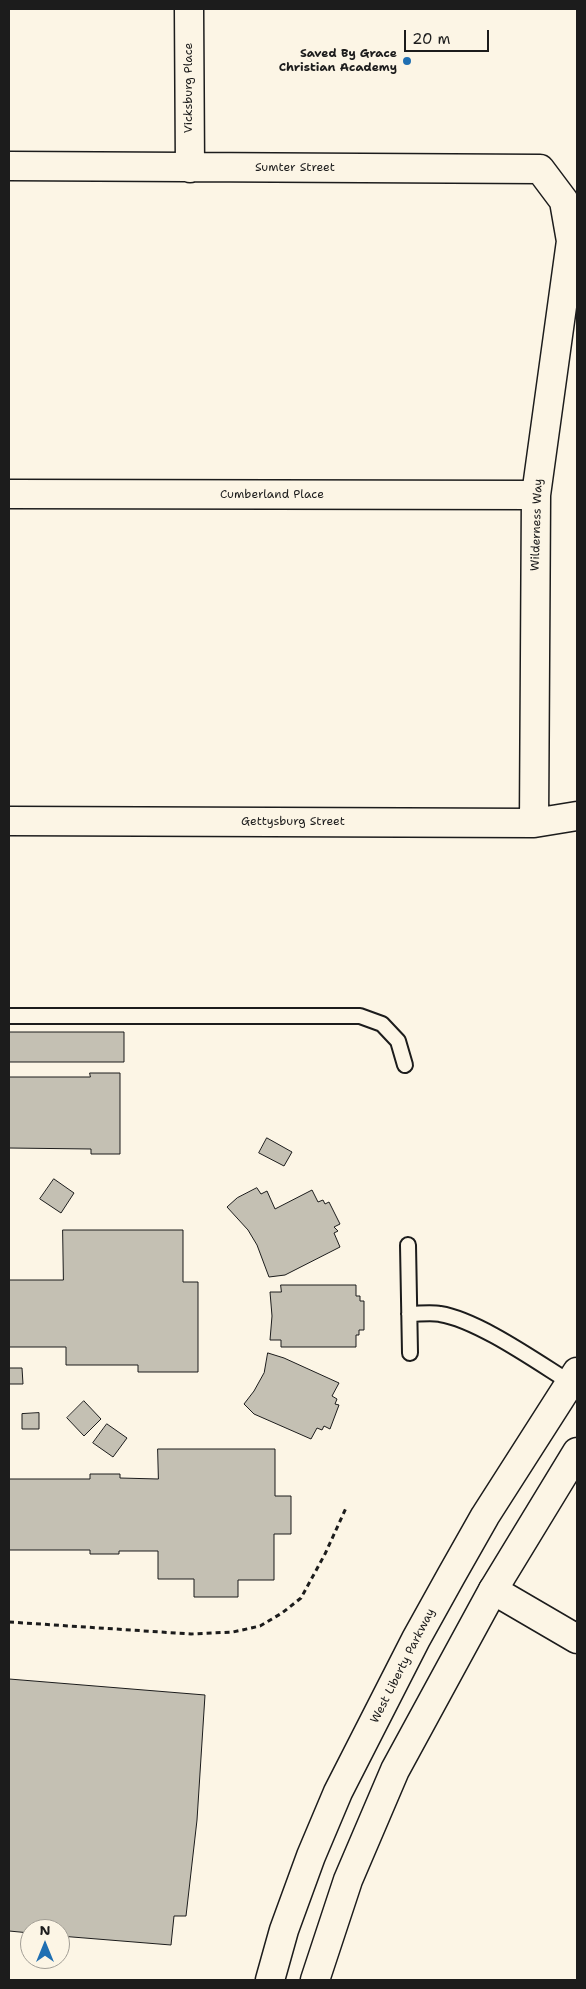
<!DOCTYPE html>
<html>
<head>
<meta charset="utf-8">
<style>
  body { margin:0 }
  #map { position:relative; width:586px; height:1989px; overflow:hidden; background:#fcf5e5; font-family:"Shantell Sans",sans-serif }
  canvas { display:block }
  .frame { position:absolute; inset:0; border:10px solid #1c1c1c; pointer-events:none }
  .north { position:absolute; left:20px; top:1919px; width:50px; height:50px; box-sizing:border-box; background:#fcf5e5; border:1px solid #a29e95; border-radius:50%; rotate:0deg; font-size:14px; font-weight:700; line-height:20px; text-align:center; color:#1c1c1c }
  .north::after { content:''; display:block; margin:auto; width:18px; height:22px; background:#1f6fb2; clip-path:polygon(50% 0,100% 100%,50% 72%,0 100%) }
  .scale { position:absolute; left:404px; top:30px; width:85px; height:22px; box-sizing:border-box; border:2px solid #1c1c1c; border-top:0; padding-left:6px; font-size:15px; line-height:18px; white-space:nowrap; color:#1c1c1c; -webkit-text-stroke:4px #fcf5e5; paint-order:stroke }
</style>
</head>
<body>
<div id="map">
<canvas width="586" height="1989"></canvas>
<div class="frame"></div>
<div class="north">N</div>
<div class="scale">20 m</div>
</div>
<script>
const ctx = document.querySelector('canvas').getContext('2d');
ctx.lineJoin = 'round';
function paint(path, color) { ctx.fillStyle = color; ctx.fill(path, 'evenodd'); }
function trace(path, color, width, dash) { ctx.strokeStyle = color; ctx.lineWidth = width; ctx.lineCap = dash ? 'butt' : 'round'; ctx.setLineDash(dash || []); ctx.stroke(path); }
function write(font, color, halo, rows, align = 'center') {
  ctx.font = font + ' "Shantell Sans",sans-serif'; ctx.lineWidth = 4; ctx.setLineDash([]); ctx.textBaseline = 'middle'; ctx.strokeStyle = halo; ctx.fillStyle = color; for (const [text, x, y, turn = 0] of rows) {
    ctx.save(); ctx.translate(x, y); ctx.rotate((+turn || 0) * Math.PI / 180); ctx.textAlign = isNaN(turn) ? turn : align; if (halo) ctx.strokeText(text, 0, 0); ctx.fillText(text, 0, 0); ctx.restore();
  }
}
const building = new Path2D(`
  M9,1032H124V1062H9Z
  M90,1073H120V1154H91V1149L9,1148V1077H90Z
  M267,1138L292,1152L284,1166L259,1153Z
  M54,1179L74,1193L61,1213L40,1199Z
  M257,1188L261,1194L267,1191L275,1209L312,1190L318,1202L323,1200L325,1204L329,1202L340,1224L334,1227L338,1231L334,1233L340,1247L285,1275L269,1277L257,1245L248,1230L227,1207L237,1198Z
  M63,1230H183V1282H198V1372H138V1365H66V1347H9V1280H63Z
  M281,1285H356V1296H360V1301H364V1330H359V1335H356V1347H281V1340H270L272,1316L270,1292H281Z
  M268,1353L284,1358L339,1383L332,1396L337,1399L335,1404L339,1405L330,1429L324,1426L322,1430L317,1428L311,1439L254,1414L244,1404L254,1391L264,1373Z
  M9,1368H22L23,1384H9Z
  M84,1401L101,1419L84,1436L67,1418Z
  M39,1413V1429H22V1414Z
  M107,1424L127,1438L113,1457L93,1443Z
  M158,1449H275V1496H291V1534H274V1580H238V1597H194V1579H158V1551H119V1554H90V1550H9V1479H90V1474H120V1478L158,1479Z
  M9,1679L205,1695L197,1820L186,1916H174L171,1945L60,1936V1929H30V1933L9,1931Z`);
const path = new Path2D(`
  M9,1622L191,1634L233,1632L260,1626L282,1613L301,1598L325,1554L346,1508`);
const lane = new Path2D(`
  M9,1016H360L382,1024L398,1041L405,1065
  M408,1245L410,1353
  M409,1314C419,1314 431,1312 440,1314C478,1320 537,1362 571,1383`);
const street = new Path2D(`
  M189,9L190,168
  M9,166L540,169L564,201L571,241L536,495L534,823
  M9,494L536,495
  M9,821L534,823L577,816
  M493,1590L577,1639`);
const secondary = new Path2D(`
  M270,1980L284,1930L311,1856L338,1792L416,1639L451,1576L485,1516L577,1372
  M315,1980L348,1880L395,1770L493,1590L577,1452`);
const markers = [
  [407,61,5,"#1f6fb2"]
];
const poiNames = [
  ["Saved By Grace",397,54],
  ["Christian Academy",397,68]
];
const streetNames = [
  ["Vicksburg Place",189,88,-90],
  ["Sumter Street",295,168],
  ["Cumberland Place",272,495],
  ["Wilderness Way",537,525,-88],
  ["Gettysburg Street",293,822],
  ["West Liberty Parkway",403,1666,-63]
];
paint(building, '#c4c0b3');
trace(building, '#1c1c1c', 1);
trace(lane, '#1c1c1c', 18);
trace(street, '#1c1c1c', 31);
trace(secondary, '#1c1c1c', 31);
trace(path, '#1c1c1c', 3, [5, 4]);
trace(lane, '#fcf5e5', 14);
trace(street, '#fcf5e5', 28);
trace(secondary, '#fcf5e5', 28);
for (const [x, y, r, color] of markers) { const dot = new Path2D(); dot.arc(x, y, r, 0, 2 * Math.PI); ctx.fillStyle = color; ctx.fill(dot); trace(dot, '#fcf5e5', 2); }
write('bold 12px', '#1c1c1c', '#fcf5e5', poiNames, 'right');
write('12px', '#1c1c1c', '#fcf5e5', streetNames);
</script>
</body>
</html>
